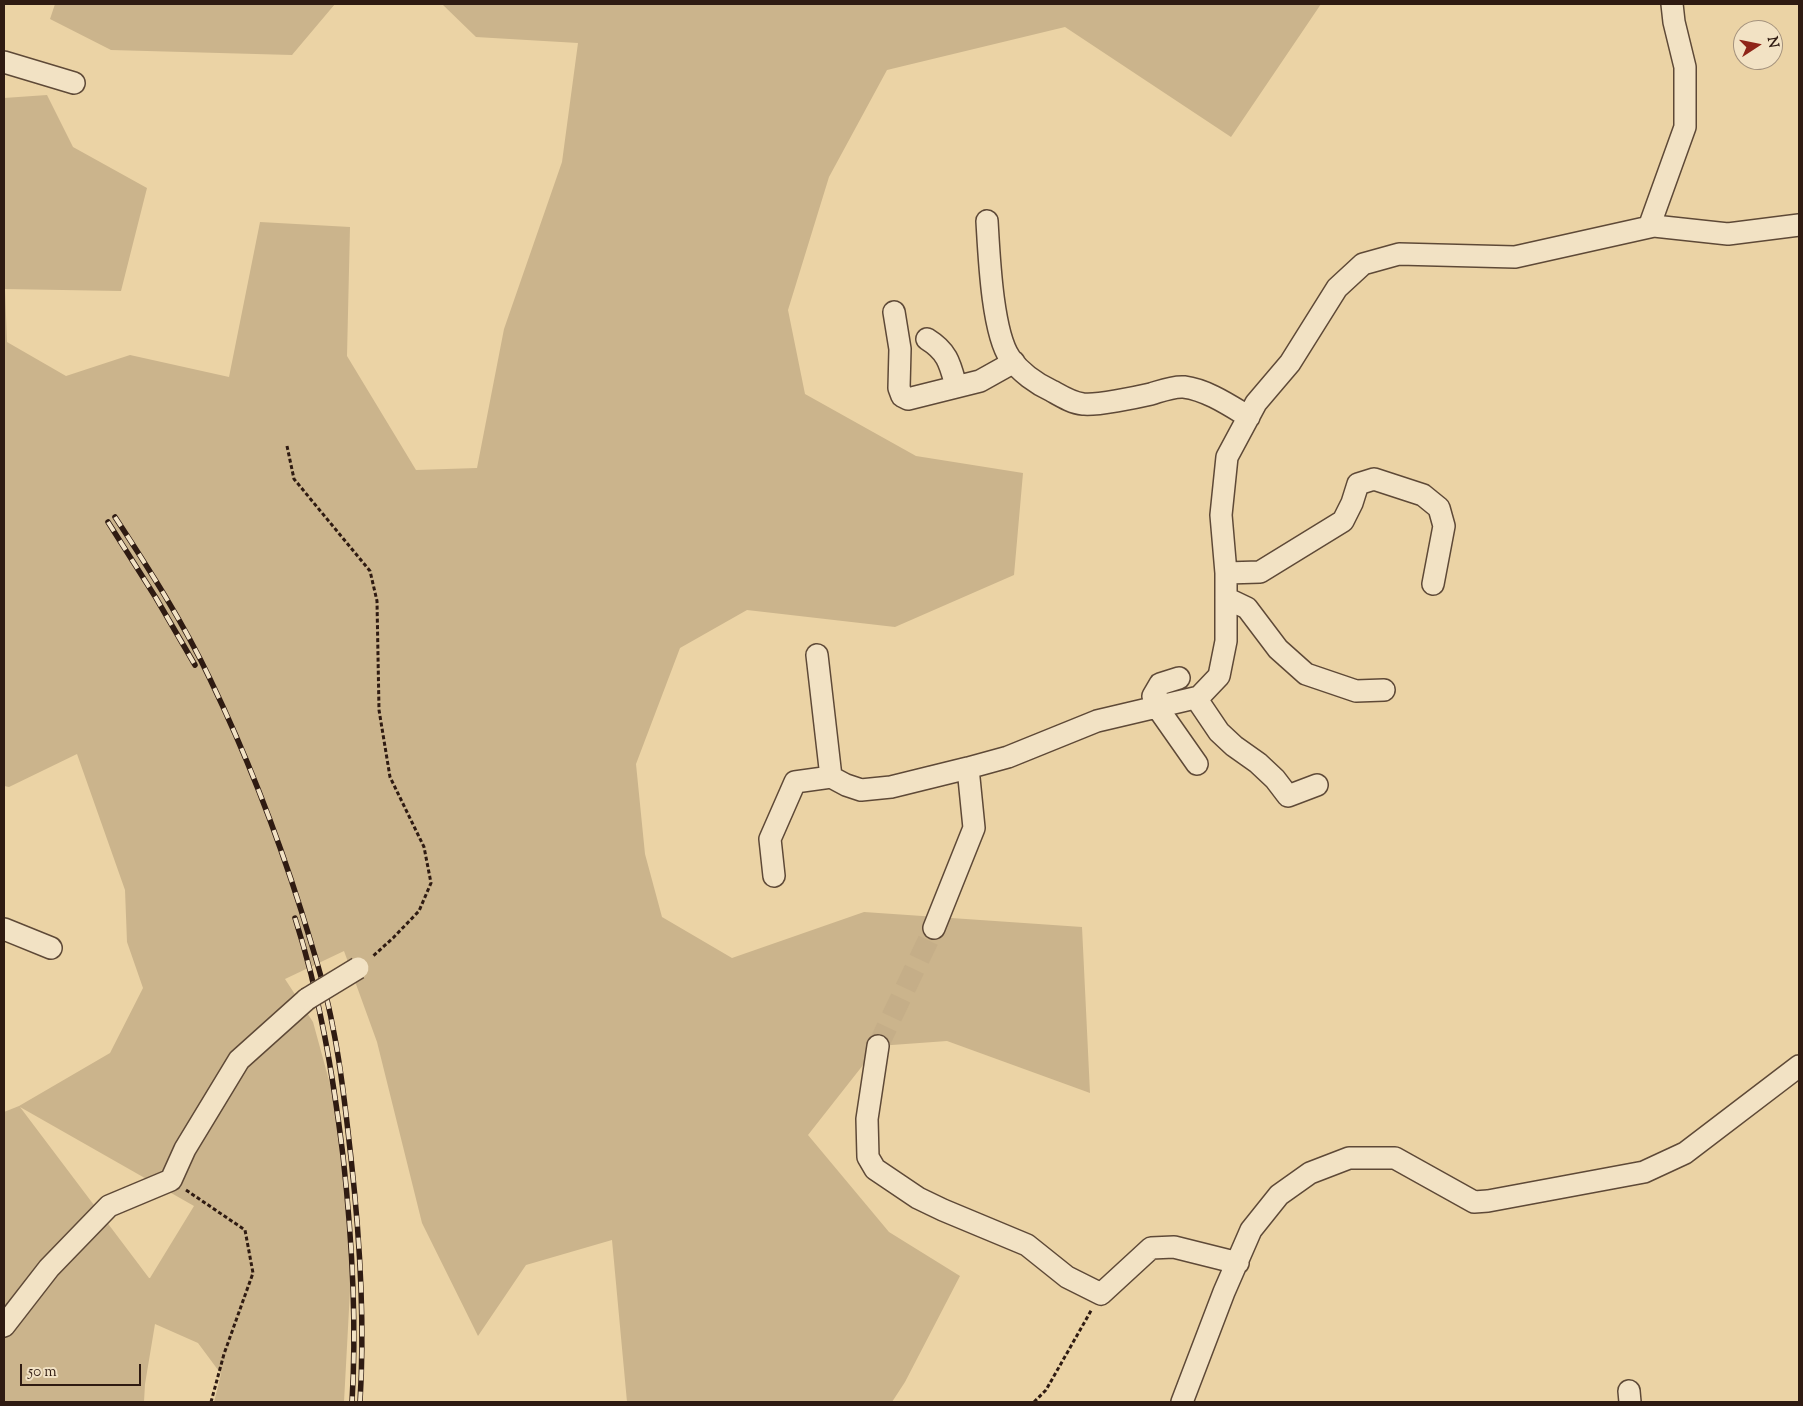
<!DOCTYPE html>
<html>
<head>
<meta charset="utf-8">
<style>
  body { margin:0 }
  #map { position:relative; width:1803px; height:1406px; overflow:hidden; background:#ebd3a5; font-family:"Sorts Mill Goudy",serif }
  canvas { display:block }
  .frame { position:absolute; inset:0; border:5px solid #2f1b12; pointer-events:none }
  .north { position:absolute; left:1733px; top:20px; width:50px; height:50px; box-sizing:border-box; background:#f2e2c4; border:1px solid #a4927d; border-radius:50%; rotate:79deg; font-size:14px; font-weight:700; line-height:20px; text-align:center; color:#2f1b12 }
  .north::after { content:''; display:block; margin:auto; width:18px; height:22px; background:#8f2418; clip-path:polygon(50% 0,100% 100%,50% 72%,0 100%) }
  .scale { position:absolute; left:20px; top:1364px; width:121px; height:22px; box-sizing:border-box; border:2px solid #2f1b12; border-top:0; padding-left:6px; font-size:15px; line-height:18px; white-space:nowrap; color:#2f1b12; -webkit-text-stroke:4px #f2e2c4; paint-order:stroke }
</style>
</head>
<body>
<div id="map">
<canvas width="1803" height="1406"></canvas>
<div class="frame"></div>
<div class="north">N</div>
<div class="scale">50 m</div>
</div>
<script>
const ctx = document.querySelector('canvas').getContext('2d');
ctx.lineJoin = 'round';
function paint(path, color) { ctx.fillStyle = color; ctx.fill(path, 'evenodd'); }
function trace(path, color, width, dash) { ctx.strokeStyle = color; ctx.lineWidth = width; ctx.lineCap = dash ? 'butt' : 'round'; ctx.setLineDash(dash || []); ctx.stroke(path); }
const green = new Path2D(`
  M55,4H335L292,55L111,50L50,19Z
  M442,4H1321L1231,137L1065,27L887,70L829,177L788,310L805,394L916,456L1023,473L1014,575L895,627L747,610L680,648L636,764L645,854L662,917L732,958L864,912L1082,927L1090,1093L947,1041L878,1046L808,1135L889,1232L960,1276L905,1382L892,1402H627L612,1240L526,1265L478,1336L422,1223L377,1042L344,951L285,979L313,1022L339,1117L351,1272L344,1402H214L221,1374L198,1343L155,1324L145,1384L144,1402H4V1112L19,1106L110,1053L143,988L127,942L125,890L77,754L9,787L4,786V98L47,95L73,147L147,188L121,291L5,289L7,342L66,376L130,355L229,377L260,222L350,227L347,356L416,470L477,468L504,329L562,162L578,43L476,37ZM20,1107L194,1206L150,1278H149Z`);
const minorTunnel = new Path2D(`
  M878,1046L934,928`);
const path = new Path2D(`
  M287,446L294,479L370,571L377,601L379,710L390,777L424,847L431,883L419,911L393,938L372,957
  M186,1190L245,1230L253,1273L224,1354L211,1402
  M1034,1402L1046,1390L1092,1309`);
const minor = new Path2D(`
  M4,62L74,83
  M987,221C989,254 992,332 1010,358C1020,372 1037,384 1052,391C1061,396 1072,403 1083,404C1095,406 1138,397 1151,394C1161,391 1173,386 1184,387C1207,390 1229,405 1249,417
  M1649,227L1685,127V67L1674,22L1672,4
  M894,312L900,349L899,388L902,396L908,399L980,381L1014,362
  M927,339C948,352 950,364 956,386
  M1226,573L1260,572L1343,521L1352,503L1358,484L1374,479L1423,495L1439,508L1444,526L1433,584
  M1226,598L1247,608L1278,649L1306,674L1356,691L1384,690
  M817,655L831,777
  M1179,678L1160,684L1153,696L1157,707L1197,764
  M1196,698L1219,732L1234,746L1258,763L1275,779L1288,796L1317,785
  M774,876L770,839L795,782L831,777L846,785L861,790L891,787L968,768
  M934,928L974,828L968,768L1008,757L1097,721L1199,697L1219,676L1226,641V573L1221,515L1227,457L1256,403L1290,363L1337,288L1363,264L1399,254L1515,257L1654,226L1728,234L1799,225
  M4,929L51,948
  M878,1046L867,1119L868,1157L875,1169L918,1198L943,1210L1027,1245L1067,1277L1101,1294L1151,1248L1174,1247L1238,1263
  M4,1326L49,1268L109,1206L171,1180L185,1149L239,1060L307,999
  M1629,1391L1630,1402
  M1182,1402L1224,1292L1251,1230L1279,1195L1310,1173L1349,1158H1395L1474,1202L1488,1201L1644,1172L1685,1153L1799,1066`);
const rail = new Path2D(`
  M115,517C149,569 183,622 210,679C246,754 276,831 301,910C313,949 326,989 333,1028C342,1071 346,1115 351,1158C360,1239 365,1321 360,1402
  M108,522L156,598L195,665
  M295,918C320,996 333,1075 343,1156C352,1238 357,1320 352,1402`);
const minorBridge = new Path2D(`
  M307,999L358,968`);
paint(green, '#cbb48c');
trace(minorTunnel, '#c5ae88', 21, [21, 11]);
trace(minor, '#5e4937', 24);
trace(path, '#2f1b12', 3, [4, 2.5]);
trace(minor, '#f2e2c4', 21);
trace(rail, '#2f1b12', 5.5);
trace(rail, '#f2e2c4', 4, [11]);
trace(minorBridge, '#5e4937', 24, []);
trace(minorBridge, '#f2e2c4', 21);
</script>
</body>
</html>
